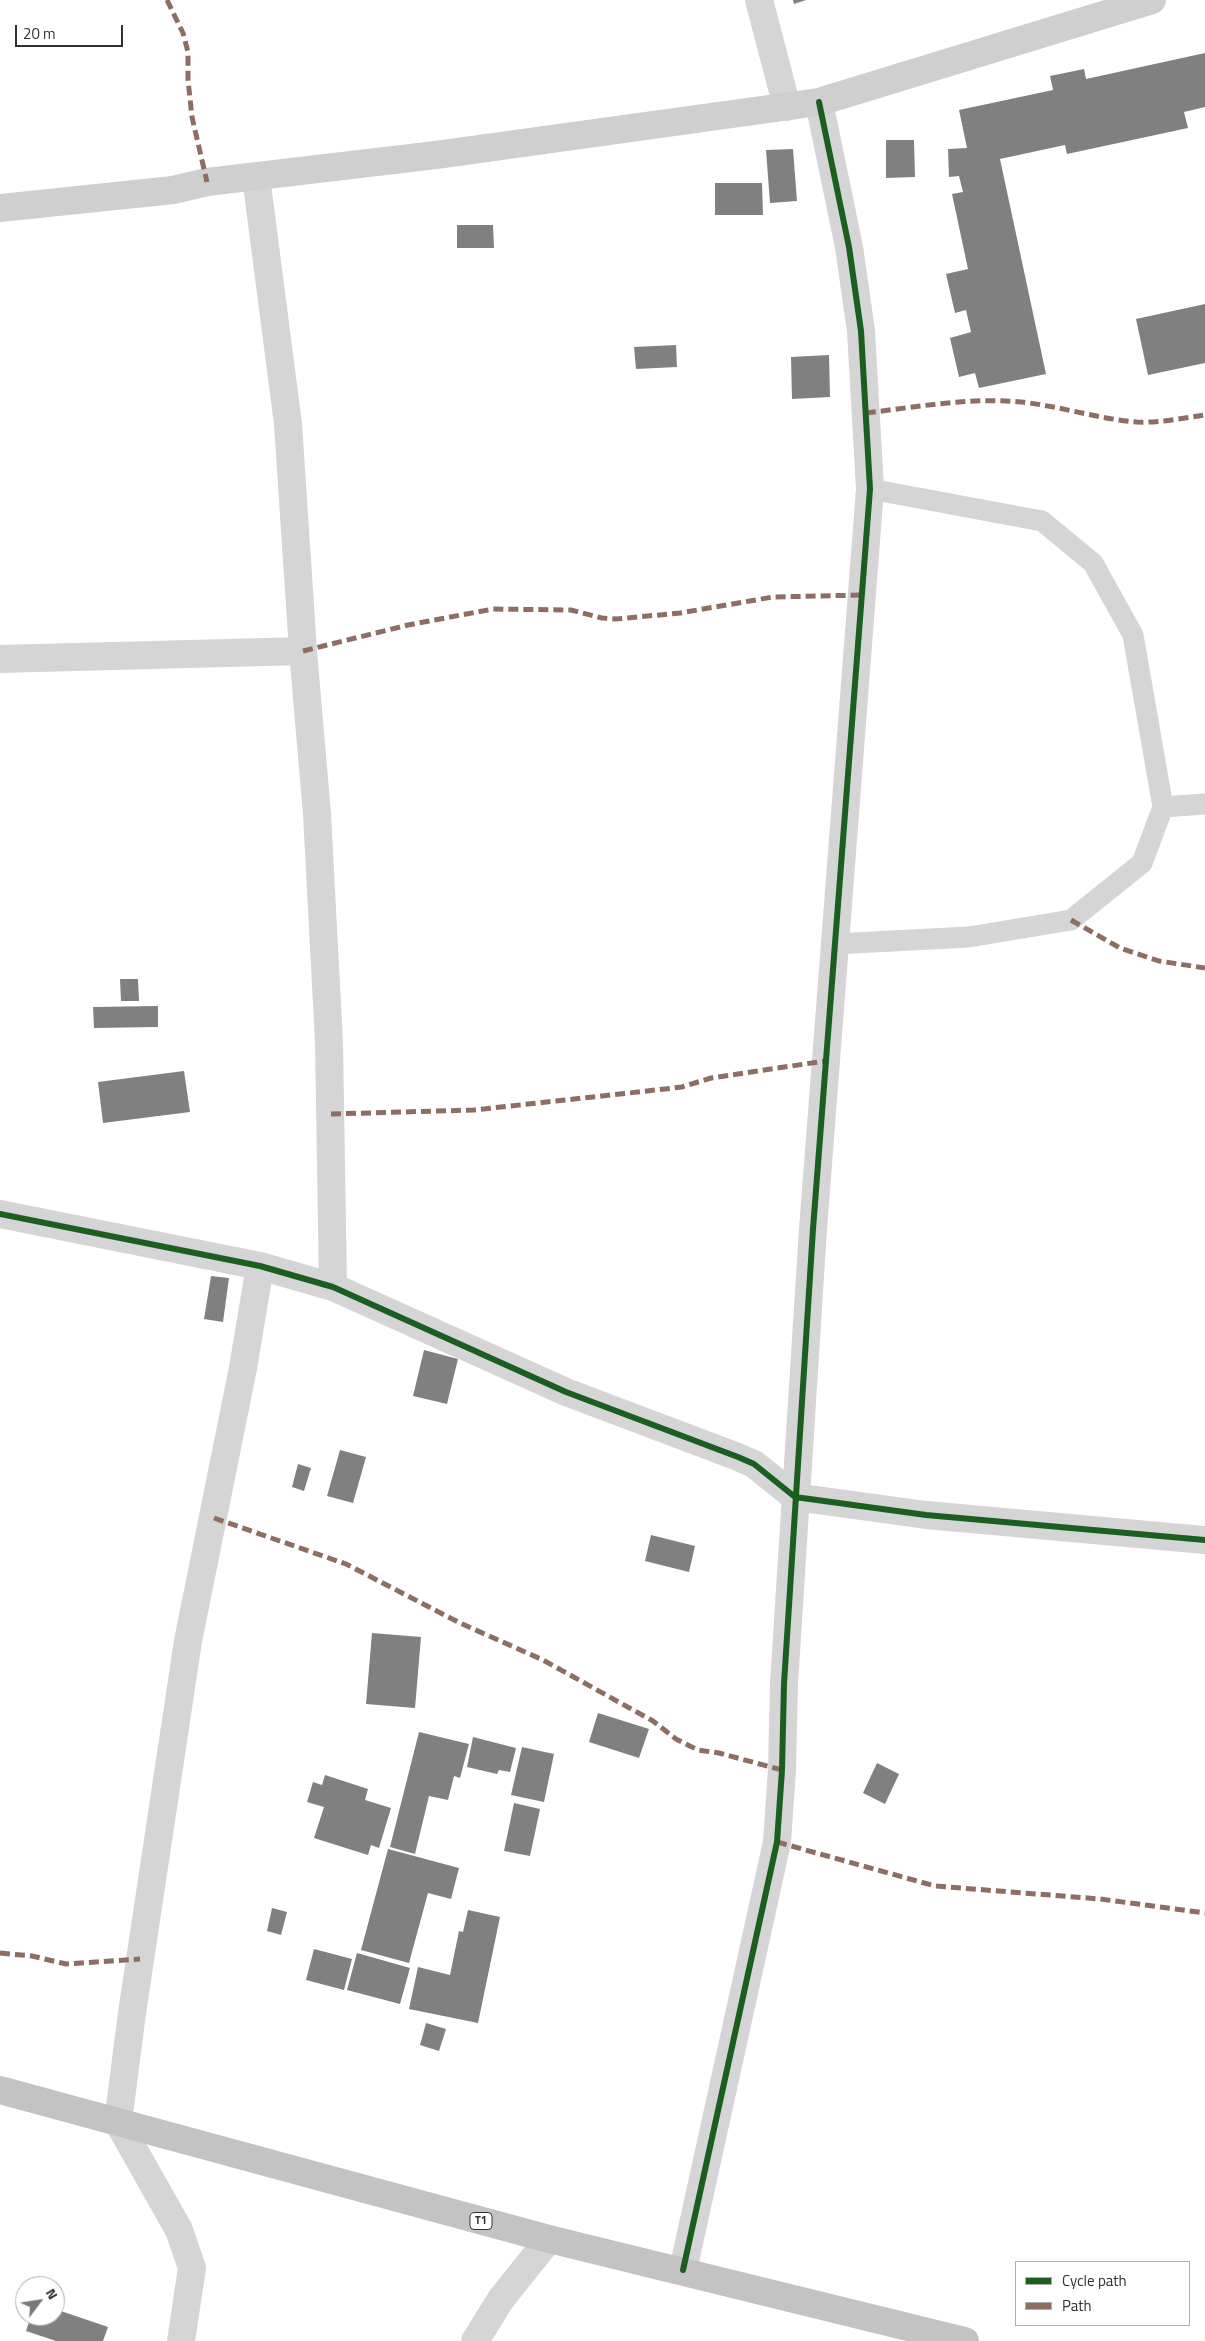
<!DOCTYPE html>
<html>
<head>
<meta charset="utf-8">
<style>
  body { margin:0 }
  #map { position:relative; width:1205px; height:2341px; overflow:hidden; background:#fff; font-family:"Titillium Web",sans-serif }
  canvas { display:block }
  .legend { position:absolute; left:1015px; top:2261px; width:175px; height:65px; box-sizing:border-box; background:#fff; border:1px solid #adadad; margin:0; padding:6px 9px; list-style:none; font-size:15px; color:#313131 }
  .legend li { display:flex; align-items:center; gap:10px; height:25px }
  .legend b { width:25px; border:1px solid #adadad }
  .north { position:absolute; left:15px; top:2276px; width:50px; height:50px; box-sizing:border-box; background:#fff; border:1px solid #adadad; border-radius:50%; rotate:59deg; font-size:14px; font-weight:700; line-height:20px; text-align:center; color:#313131 }
  .north::after { content:''; display:block; margin:auto; width:18px; height:22px; background:#797979; clip-path:polygon(50% 0,100% 100%,50% 72%,0 100%) }
  .scale { position:absolute; left:15px; top:25px; width:108px; height:22px; box-sizing:border-box; border:2px solid #313131; border-top:0; padding-left:6px; font-size:15px; line-height:18px; white-space:nowrap; color:#313131; -webkit-text-stroke:4px #fff; paint-order:stroke }
</style>
</head>
<body>
<div id="map">
<canvas width="1205" height="2341"></canvas>
<ul class="legend">
<li><b style="height:6px;background:#1b5e20"></b>Cycle path</li>
<li><b style="height:6px;background:#8d6e63"></b>Path</li>
</ul>
<div class="north">N</div>
<div class="scale">20 m</div>
</div>
<script>
const ctx = document.querySelector('canvas').getContext('2d');
ctx.lineJoin = 'round';
function paint(path, color) { ctx.fillStyle = color; ctx.fill(path, 'evenodd'); }
function trace(path, color, width, dash) { ctx.strokeStyle = color; ctx.lineWidth = width; ctx.lineCap = dash ? 'butt' : 'round'; ctx.setLineDash(dash || []); ctx.stroke(path); }
function write(font, color, halo, rows, align = 'center') {
  ctx.font = font + ' "Titillium Web",sans-serif'; ctx.lineWidth = 5; ctx.setLineDash([]); ctx.textBaseline = 'middle'; ctx.strokeStyle = halo; ctx.fillStyle = color; for (const [text, x, y, turn = 0] of rows) {
    ctx.save(); ctx.translate(x, y); ctx.rotate((+turn || 0) * Math.PI / 180); ctx.textAlign = isNaN(turn) ? turn : align; if (halo) ctx.strokeText(text, 0, 0); ctx.fillText(text, 0, 0); ctx.restore();
  }
}
const building = new Path2D(`
  M793,0H806L794,4Z
  M1205,53V107L1184,112L1188,128L1067,154L1065,145L1000,159L1046,374L979,388L975,373L959,377L950,338L971,332L966,310L955,313L946,274L968,269L952,194L963,192L959,176L949,177L948,149L967,148L959,110L1053,90L1050,76L1084,69L1086,79Z
  M886,140H914L915,177L886,178Z
  M793,149L797,201L770,203L766,150Z
  M715,183H762L763,215H715Z
  M457,225H493L494,248H457Z
  M1205,304V363L1148,375L1136,319Z
  M676,345L677,367L636,369L634,347Z
  M829,355L830,397L792,399L791,357Z
  M120,979H138L139,1001H121Z
  M158,1006V1027L94,1028L93,1007Z
  M184,1071L190,1112L103,1123L98,1082Z
  M211,1276L229,1278L223,1322L204,1319Z
  M424,1350L458,1359L447,1404L413,1396Z
  M340,1450L366,1457L353,1503L327,1496Z
  M298,1464L311,1468L304,1491L292,1487Z
  M651,1535L695,1546L689,1572L645,1561Z
  M372,1633L421,1637L415,1708L366,1704Z
  M598,1713L649,1729L639,1758L589,1742Z
  M419,1732L469,1744L460,1778L454,1776L448,1800L429,1796L415,1854L390,1847Z
  M473,1737L516,1748L510,1772L499,1770L497,1774L467,1767Z
  M522,1747L554,1754L544,1802L511,1795Z
  M877,1763L899,1774L885,1804L863,1793Z
  M325,1775L368,1789L365,1800L391,1808L379,1848L371,1845L368,1855L314,1838L324,1807L307,1802L313,1782L322,1785Z
  M514,1803L540,1809L530,1856L504,1851Z
  M388,1849L459,1868L451,1899L428,1893L409,1963L361,1950Z
  M272,1908L287,1912L281,1935L267,1931Z
  M468,1910L500,1917L478,2023L409,2009L418,1967L450,1975L459,1931L463,1932Z
  M314,1949L352,1959L344,1990L306,1980Z
  M357,1953L410,1968L400,2004L347,1990Z
  M426,2023L446,2029L439,2051L420,2045Z
  M55,2309L108,2327L103,2341H56L26,2331L31,2316H55Z`);
const lane = new Path2D(`
  M1163,807L1205,804
  M834,944L969,937L1071,920L1142,863L1163,807L1133,635L1093,563L1042,521L870,489`);
const street = new Path2D(`
  M759,0L787,107
  M256,177L288,424L303,651L317,814L329,1042L333,1287
  M0,659L303,651
  M0,1214L260,1266L333,1287L566,1392L738,1457L754,1464L795,1497L926,1515L1205,1540
  M683,2270L777,1842L782,1770L784,1684L813,1229L870,489L861,331L849,247L819,102
  M181,2341L192,2268L179,2230L118,2122L132,2013L188,1641L243,1368L260,1266
  M475,2341L501,2299L549,2239`);
const secondary = new Path2D(`
  M0,208L173,190L207,182L436,155L819,102L1152,0`);
const highway = new Path2D(`
  M0,2090L549,2239L965,2341`);
const quiet = new Path2D(`
  M167,0L183,33L188,52V80L192,117L207,182
  M866,413C916,407 971,397 1021,402C1060,406 1098,419 1137,422C1159,423 1183,418 1205,415
  M303,651L408,625L493,609L571,610L602,618L616,619L680,613L773,597L863,595
  M1071,920L1120,948L1159,961L1205,968
  M331,1114L474,1110L647,1091L682,1087L711,1078L825,1061
  M214,1518L346,1564L460,1623L543,1660L653,1721L676,1739L698,1750L719,1753L782,1770
  M777,1842L935,1886L1100,1899L1205,1913
  M0,1953L32,1956L66,1964L140,1959`);
const cycleway = new Path2D(`
  M0,1214L260,1266L333,1287L566,1392L738,1457L754,1464L795,1497L926,1515L1205,1540
  M683,2270L777,1842L782,1770L784,1684L813,1229L870,489L861,331L849,247L819,102`);
const shields = [
  [481,2221,22]
];
const shieldNames = [
  ["T1",481,2221]
];
paint(building, '#808080');
trace(lane, '#d5d5d5', 21);
trace(street, '#d5d5d5', 28);
trace(secondary, '#cfcfcf', 28);
trace(highway, '#c3c3c3', 28);
trace(quiet, '#8d6e63', 5, [10, 5]);
trace(cycleway, '#1b5e20', 6);
for (const [x, y, w] of shields) { const box = new Path2D(); box.roundRect(x - w / 2, y - 8.5, w, 17, 4); ctx.fillStyle = '#fff'; ctx.fill(box); trace(box, '#313131', 1); }
write('bold 11px', '#313131', null, shieldNames);
</script>
</body>
</html>
